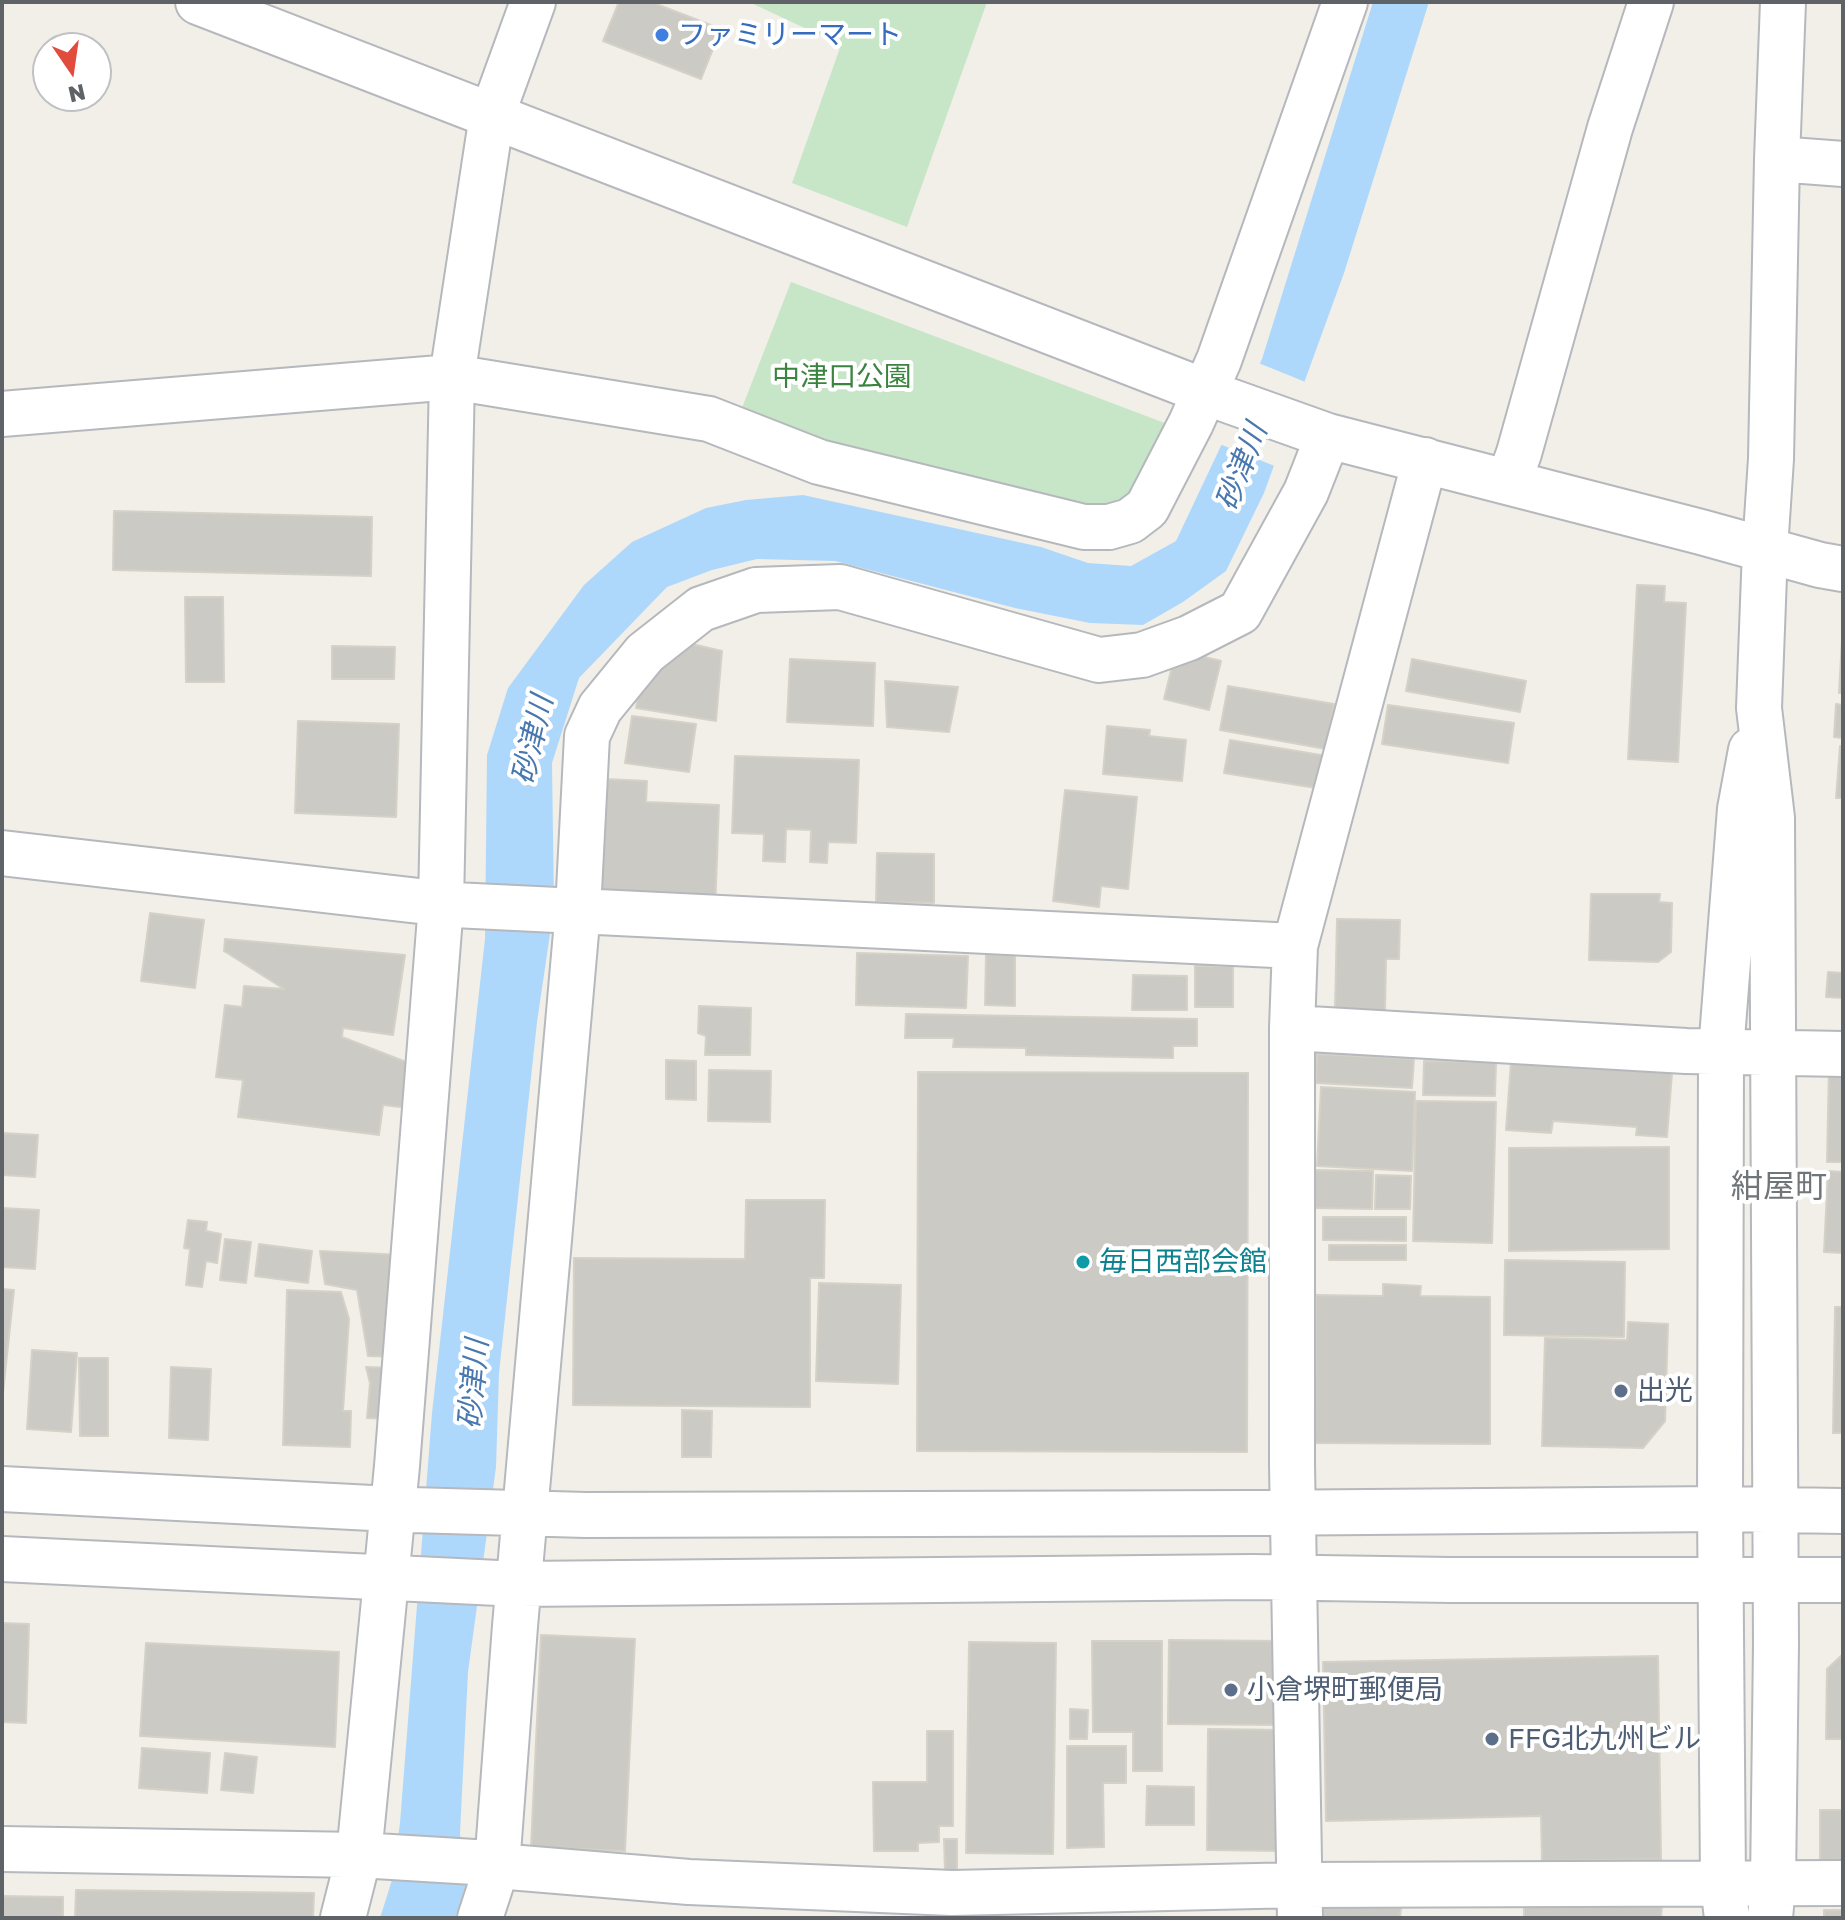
<!DOCTYPE html>
<html>
<head>
<meta charset="utf-8">
<style>
  body { margin:0 }
  #map { position:relative; width:1845px; height:1920px; overflow:hidden; background:#f1efe8; font-family:"Golos Text",sans-serif }
  canvas { display:block }
  .frame { position:absolute; inset:0; border:4px solid #5f6367; pointer-events:none }
  .north { position:absolute; left:32px; top:32px; width:80px; height:80px; box-sizing:border-box; background:#fff; border:2px solid #bfc1c2; border-radius:50%; rotate:167deg; font-size:22px; font-weight:700; line-height:32px; text-align:center; color:#5f6367 }
  .north::after { content:''; display:block; margin:auto; width:28px; height:36px; background:#e24c3d; clip-path:polygon(50% 0,100% 100%,50% 72%,0 100%) }
</style>
</head>
<body>
<div id="map">
<canvas width="1845" height="1920"></canvas>
<div class="frame"></div>
<div class="north">N</div>
</div>
<script>
const ctx = document.querySelector('canvas').getContext('2d');
ctx.lineJoin = 'round';
function paint(path, color) { ctx.fillStyle = color; ctx.fill(path, 'evenodd'); }
function trace(path, color, width, dash) { ctx.strokeStyle = color; ctx.lineWidth = width; ctx.lineCap = dash ? 'butt' : 'round'; ctx.setLineDash(dash || []); ctx.stroke(path); }
function write(font, color, halo, rows, align = 'center') {
  ctx.font = font + ' "Golos Text","Noto Sans JP",sans-serif'; ctx.lineWidth = 8; ctx.setLineDash([]); ctx.textBaseline = 'middle'; ctx.strokeStyle = halo; ctx.fillStyle = color; for (const [text, x, y, turn = 0] of rows) {
    ctx.save(); ctx.translate(x, y); ctx.rotate((+turn || 0) * Math.PI / 180); ctx.textAlign = isNaN(turn) ? turn : align; if (halo) ctx.strokeText(text, 0, 0); ctx.fillText(text, 0, 0); ctx.restore();
  }
}
const green = new Path2D(`
  M749,2H987L907,227L792,183L841,45Z
  M791,282L1178,428L1135,507L1110,515L826,447L740,413Z`);
const water = new Path2D(`
  M1373,2H1429L1344,273L1264,493L1226,571L1183,602L1143,625L1090,623L1015,608L835,561L757,559L712,570L667,587L579,678L552,763L554,907L537,1022L499,1373L496,1467L468,1672L460,1833L465,1887L455,1918H380L392,1880L400,1823L432,1413L485,939L487,755L508,688L584,585L632,542L706,508L746,500L803,495L1041,547L1088,563L1131,566L1176,541L1262,359Z`);
const pier = new Path2D(`
  M1256,362L1308,383L1277,467L1217,443Z`);
const building = new Path2D(`
  M619,2H651L721,29L701,79L603,41Z
  M114,511L372,517L371,576L113,570Z
  M1637,585L1665,586L1664,602L1686,603L1678,762L1628,759Z
  M185,597H223L224,682H186Z
  M1842,639L1843,640V693H1839Z
  M679,641L722,651L716,721L636,708L641,679Z
  M332,646L395,647L394,679H332Z
  M1176,650L1221,661L1209,710L1164,699Z
  M790,659L875,663L873,726L787,722Z
  M1412,659L1526,681L1520,712L1406,691Z
  M885,681L958,687L949,732L887,727Z
  M1228,686L1334,704L1326,749L1220,730Z
  M1836,704L1843,705V738L1834,737Z
  M1388,705L1514,723L1508,763L1382,744Z
  M632,716L696,724L689,772L625,763Z
  M298,721L399,724L396,817L295,813Z
  M1107,726L1150,730L1149,736L1186,740L1182,781L1103,774Z
  M1230,740L1327,756L1322,789L1224,773Z
  M1840,746L1843,747V798H1836Z
  M735,756L859,760L856,843L828,842L827,863L810,862L811,830L786,829L785,862L763,861L764,834L732,833Z
  M605,779L647,781L646,802L719,805L715,911L600,907Z
  M1065,790L1137,797L1128,889L1101,886L1099,907L1053,901Z
  M877,853L934,854V903L876,902Z
  M1591,894H1660L1659,902L1672,903L1671,952L1658,962L1589,960Z
  M150,913L204,920L195,988L141,981Z
  M1337,919L1400,920L1399,959H1386L1385,1011L1335,1010Z
  M225,939L405,955L393,1035L343,1028L342,1037L424,1069L418,1109L383,1105L379,1135L238,1117L243,1080L216,1077L225,1005L242,1007L244,986L284,989L224,951Z
  M857,953L968,956L966,1008L856,1005Z
  M986,954L1015,955V1006L985,1005Z
  M1195,966H1233V1007H1195Z
  M1828,972L1843,973V998L1826,997Z
  M1133,975L1187,976V1010H1132Z
  M699,1006L751,1008L750,1055H705L706,1036L698,1033Z
  M906,1014L1197,1019V1046H1173V1058L1026,1055V1048L953,1047L954,1038H905Z
  M1317,1054L1414,1059L1412,1088L1316,1083Z
  M666,1060L696,1061V1100L666,1099Z
  M1424,1061L1496,1062L1495,1096L1423,1095Z
  M1511,1062L1672,1073L1667,1137L1636,1135L1637,1127L1553,1121L1551,1133L1506,1130Z
  M1829,1067H1843V1162H1827Z
  M709,1070L771,1071L770,1122L708,1121Z
  M918,1072L1248,1073L1247,1452L917,1451Z
  M1321,1087L1415,1092L1412,1171L1317,1166Z
  M1416,1101L1496,1102L1492,1243L1413,1241Z
  M2,1133L38,1135L35,1177L2,1175Z
  M1669,1147V1249L1509,1251V1148Z
  M1315,1170L1373,1171L1372,1209L1314,1208Z
  M1828,1171L1843,1172V1253L1824,1252Z
  M1376,1175L1411,1176L1410,1209H1375Z
  M746,1200H825L824,1278H810V1407L573,1405L574,1258L745,1259Z
  M2,1208L39,1210L35,1269L2,1267Z
  M1323,1217H1406V1241L1323,1240Z
  M188,1220L207,1222L206,1231L221,1234L217,1263L206,1261L202,1287L186,1285L190,1249L184,1248Z
  M225,1239L251,1242L246,1283L220,1280Z
  M259,1244L312,1251L308,1283L255,1276Z
  M1329,1245H1406V1260H1329Z
  M320,1251L403,1255L396,1357L368,1356L357,1290L325,1284Z
  M1505,1260L1625,1262L1624,1337L1504,1335Z
  M819,1283L901,1285L898,1384L816,1381Z
  M1383,1284L1421,1286L1420,1296L1490,1297V1444L1315,1443L1316,1295L1383,1296Z
  M2,1289L14,1290L2,1402Z
  M287,1290L341,1292L349,1319L343,1411H351L350,1447L283,1445Z
  M1835,1307H1843V1433H1833Z
  M1628,1322L1668,1324L1665,1421L1643,1448L1542,1446L1545,1338L1627,1340Z
  M32,1350L77,1353L71,1432L27,1429Z
  M79,1358H108V1436H80Z
  M171,1367L211,1369L208,1440L169,1438Z
  M366,1367L394,1368L392,1419L367,1418L370,1383Z
  M682,1410L712,1411L711,1457H682Z
  M2,1623L29,1624L26,1723L2,1722Z
  M541,1635L635,1639L625,1851L531,1847Z
  M1169,1640L1280,1641L1279,1725L1168,1724Z
  M1092,1641H1162V1771H1133V1732H1093Z
  M969,1642L1056,1643L1053,1854L966,1853Z
  M146,1643L339,1652L335,1747L140,1736Z
  M1843,1654V1739H1826L1827,1669Z
  M1658,1656L1661,1859L1542,1861L1541,1816L1326,1821L1323,1662Z
  M1070,1709L1088,1710L1087,1739H1070Z
  M1208,1729L1284,1730L1283,1851L1207,1850Z
  M927,1731H953V1826H939V1842L918,1843V1851H874L873,1782H927Z
  M1067,1746H1126V1783H1103L1104,1847L1067,1848Z
  M142,1748L210,1753L207,1793L139,1788Z
  M225,1753L257,1757L253,1793L221,1790Z
  M1147,1786L1194,1787V1825H1146Z
  M1820,1810H1843V1869H1820Z
  M944,1839H957V1871H945Z
  M76,1890L314,1893L313,1918H75Z
  M2,1896L63,1897V1918H2Z
  M1524,1906H1662L1661,1918H1524Z
  M1315,1908H1401L1400,1918H1315Z
  M1824,1910H1843V1918H1824Z`);
const minor = new Path2D(`
  M198,2L1227,400L1328,436L1701,532L1820,565L1843,569
  M1777,159L1843,164
  M2,414L452,377L709,419L819,462L1084,527H1109L1130,521L1147,508L1191,423L1219,360L1345,2
  M1509,481L1519,453L1610,128L1651,2
  M2,853L454,905L1295,946
  M1292,1028L1686,1051L1843,1054
  M2,1489L411,1510L586,1515L1251,1513L1720,1509L1843,1511
  M2,1559L519,1584L1252,1577L1451,1580H1843
  M2,1849L359,1855L474,1862L497,1866L689,1882L952,1893L1300,1885L1843,1883
  M343,1918L359,1855L382,1621L397,1466L441,904L452,377L492,115L533,2
  M480,1918L497,1866L515,1626L578,910L587,736L600,708L645,653L701,609L756,590L840,587L1099,660L1142,655L1189,638L1240,612L1306,492L1328,436
  M1300,1918L1292,1464V1028L1295,946L1425,460
  M1727,1918L1723,1884L1720,1509L1721,1051L1740,809L1751,750
  M1770,1918L1773,1884L1776,1644L1772,818L1759,708L1765,549L1771,459L1777,159L1783,2`);
const markers = [
  [662,35,8,"#3f7fe0"],
  [1083,1262,8,"#0f9aa8"],
  [1621,1391,8,"#5c6f8a"],
  [1231,1690,8,"#5c6f8a"],
  [1492,1739,8,"#5c6f8a"]
];
const shopNames = [
  ["ファミリーマート",678,35]
];
const parkNames = [
  ["中津口公園",842,377]
];
const cultureNames = [
  ["毎日西部会館",1099,1262]
];
const serviceNames = [
  ["出光",1637,1391],
  ["小倉堺町郵便局",1247,1690],
  ["FFG北九州ビル",1508,1739]
];
const waterNames = [
  ["砂津川",1242,467,-69],
  ["砂津川",533,740,-77],
  ["砂津川",474,1384,-85]
];
const quarterNames = [
  ["紺屋町",1779,1187]
];
paint(green, '#c6e6c7');
paint(water, '#aed8fb');
paint(pier, '#f1efe8');
paint(building, '#cccac4');
trace(building, '#d5d1c7', 2);
trace(minor, '#b5b8bc', 48);
trace(minor, '#fff', 44);
for (const [x, y, r, color] of markers) { const dot = new Path2D(); dot.arc(x, y, r, 0, 2 * Math.PI); ctx.fillStyle = color; ctx.fill(dot); trace(dot, '#fff', 3); }
write('28px', '#366cbe', '#fff', shopNames, 'left');
write('28px', '#3a843f', '#fff', parkNames);
write('28px', '#0d838f', '#fff', cultureNames, 'left');
write('28px', '#4e5e75', '#fff', serviceNames, 'left');
write('italic 30px', '#4978ae', '#fff', waterNames);
write('32px', '#707579', '#fff', quarterNames);
</script>
</body>
</html>
